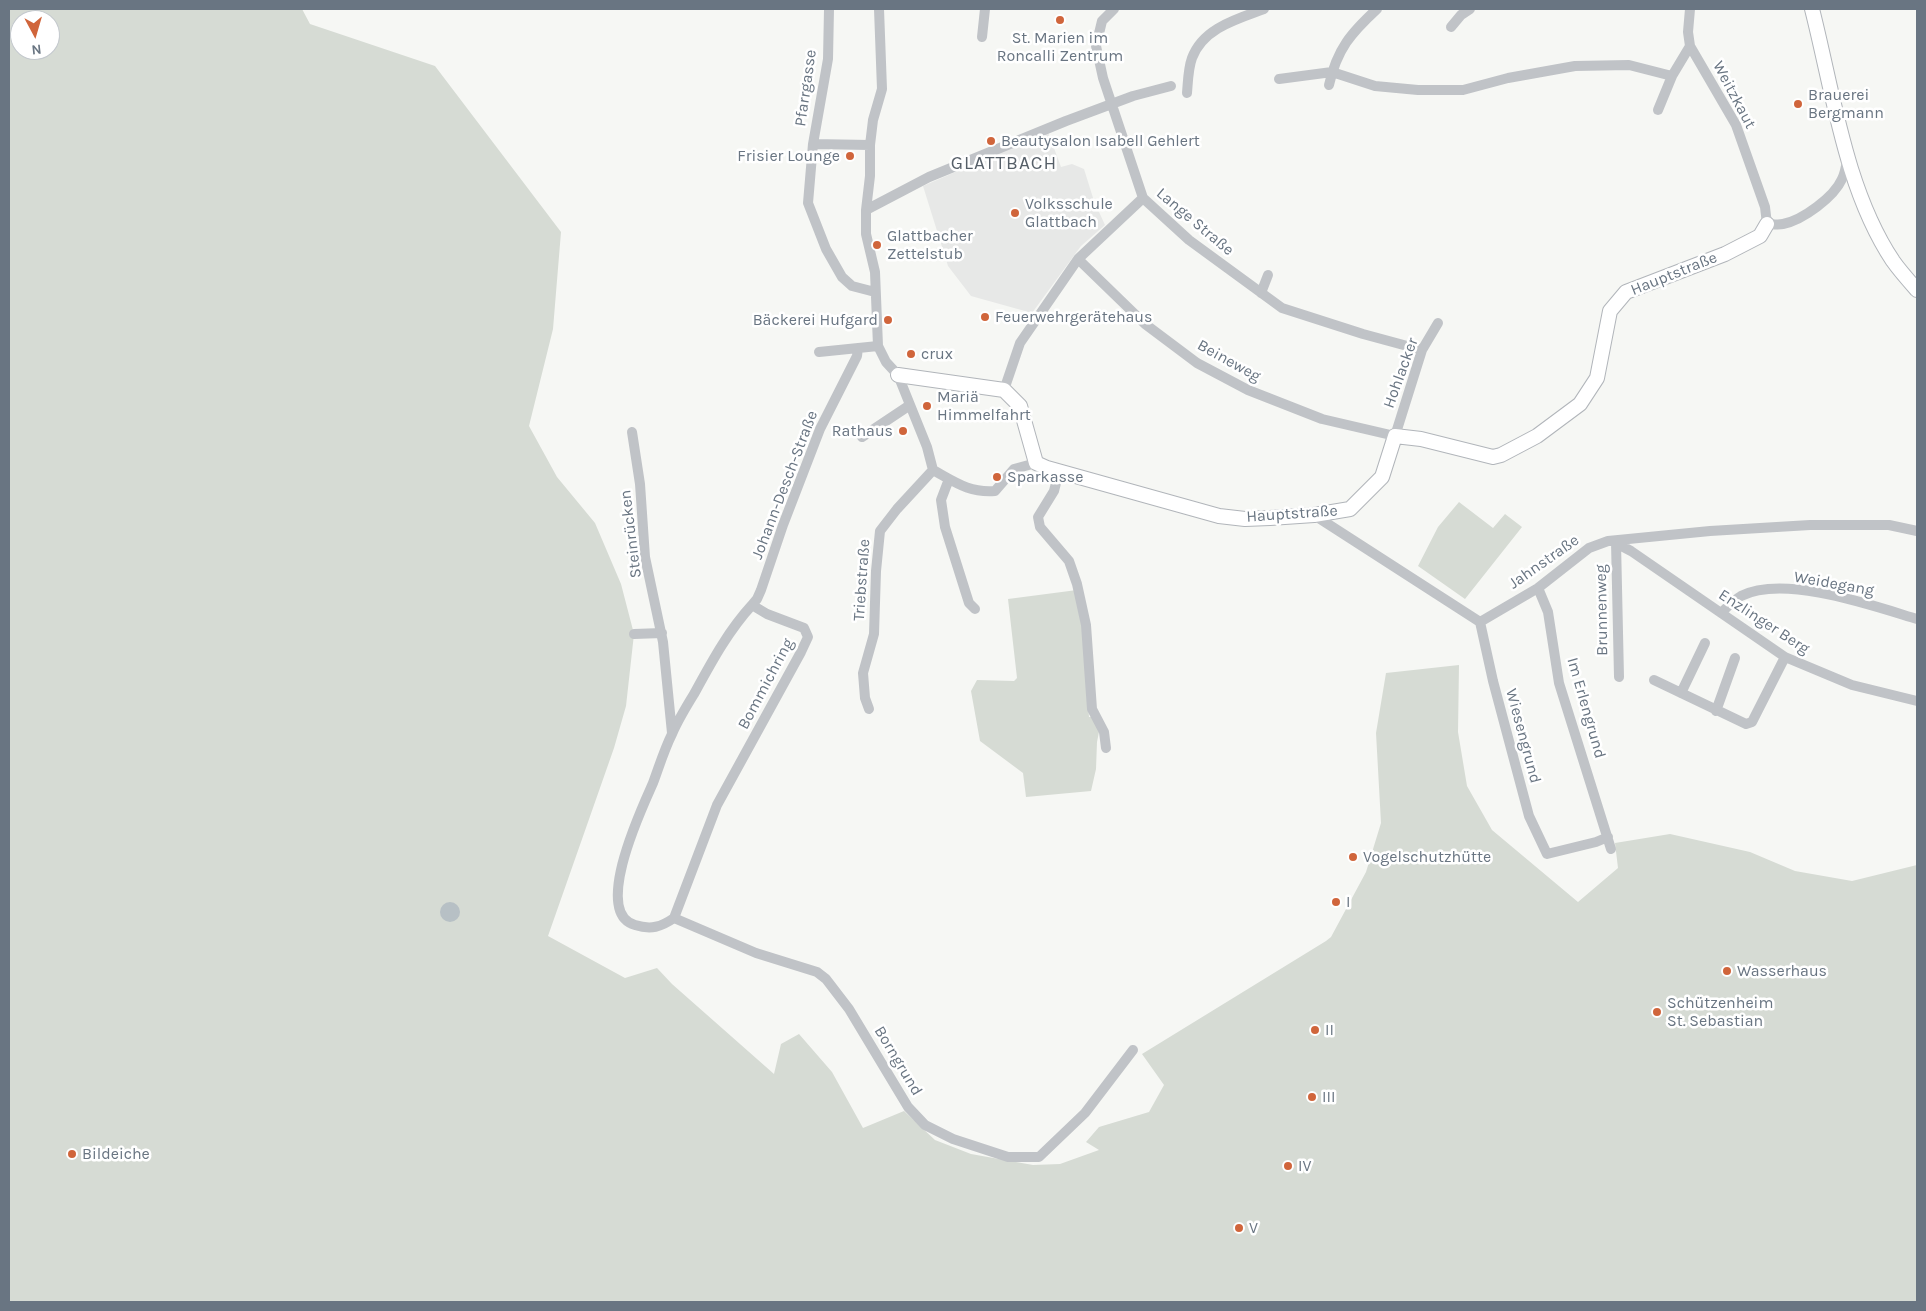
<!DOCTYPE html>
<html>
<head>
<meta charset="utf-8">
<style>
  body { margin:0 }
  #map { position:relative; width:1926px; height:1311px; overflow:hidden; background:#f6f7f4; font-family:Karla,sans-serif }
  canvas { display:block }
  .frame { position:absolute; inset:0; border:10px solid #697582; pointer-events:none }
  .north { position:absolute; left:10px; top:10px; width:50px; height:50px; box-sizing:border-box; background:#fff; border:1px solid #c3c8cd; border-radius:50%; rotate:174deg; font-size:14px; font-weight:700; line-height:20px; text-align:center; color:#697582 }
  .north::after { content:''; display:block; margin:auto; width:18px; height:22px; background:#d0653b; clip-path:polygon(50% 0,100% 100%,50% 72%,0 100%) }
</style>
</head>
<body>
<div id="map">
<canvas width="1926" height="1311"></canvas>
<div class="frame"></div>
<div class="north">N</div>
</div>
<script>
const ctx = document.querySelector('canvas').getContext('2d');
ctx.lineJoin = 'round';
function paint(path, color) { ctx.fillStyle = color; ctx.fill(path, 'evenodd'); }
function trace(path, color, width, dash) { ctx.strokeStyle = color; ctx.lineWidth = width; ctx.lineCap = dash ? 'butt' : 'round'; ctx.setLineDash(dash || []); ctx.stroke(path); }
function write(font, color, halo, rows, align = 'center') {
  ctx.font = font + ' Karla,sans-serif'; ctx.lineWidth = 5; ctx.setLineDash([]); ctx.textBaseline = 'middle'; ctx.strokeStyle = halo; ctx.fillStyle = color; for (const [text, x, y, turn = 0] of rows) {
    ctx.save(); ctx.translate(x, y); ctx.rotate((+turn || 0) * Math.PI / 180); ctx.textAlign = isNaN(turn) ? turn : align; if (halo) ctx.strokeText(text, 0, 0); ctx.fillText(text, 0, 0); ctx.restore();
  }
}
const built = new Path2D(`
  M1048,132L1061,167L1072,164L1084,169L1094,201L1105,225L1081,246L1032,313L971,296L948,266L923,186Z`);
const green = new Path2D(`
  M9,9H302L310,24L435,66L561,232L553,329L529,426L557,477L595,523L621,584L634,634L626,706L614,748L548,936L625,978L657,968L672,984L774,1074L781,1044L799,1034L832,1072L863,1128L904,1111L935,1140L971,1154L1033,1165L1060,1164L1099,1150L1086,1142L1099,1127L1149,1112L1164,1085L1142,1054L1326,941L1331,937L1366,872L1381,823L1376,733L1386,673L1459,665L1458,732L1467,786L1492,830L1578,902L1618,868L1615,843L1670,834L1750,852L1795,871L1852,881L1917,865V1302H9ZM20,20H50V50H20Z
  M1459,502L1493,528L1505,514L1522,527L1465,599L1418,566L1438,527Z
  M1077,590L1082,625L1089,717H1094L1099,732L1097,742L1096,769L1091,791L1026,797L1023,773L980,741L971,691L977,680L1014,681L1017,678L1008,599Z`);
const water = new Path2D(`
  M440 912a10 10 0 1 1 20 0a10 10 0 1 1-20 0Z`);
const street = new Path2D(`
  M829,9L828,59L813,144L808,203L826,249L842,277L852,286L875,292
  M879,9L882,89L873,120L870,145V176L866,210V234L875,272L878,346L886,362L898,375L927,447L933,470C955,482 969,493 995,491L1014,469L1036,463
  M1114,9L1102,21L1096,46L1103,78L1143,198L1189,240L1282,308L1363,334L1422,350
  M1690,9L1688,32L1690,46L1736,125L1765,207L1767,224C1772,224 1778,225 1783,224C1803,220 1834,197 1842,179C1845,173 1846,167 1847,160
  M1451,27L1461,15L1470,9
  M982,37L985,9
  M1279,79L1332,72L1375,86L1418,90H1463L1508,78L1575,66L1629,65L1672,76
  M1329,85C1337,49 1351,33 1377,9
  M1187,93C1188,82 1188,69 1192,58C1203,28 1237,19 1264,9
  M1658,110L1672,76L1690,46
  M813,144L870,145
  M866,210L929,177L1066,121L1133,96L1171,86
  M1078,259L1145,324L1197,363L1248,390L1322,419L1395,436L1422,350L1438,323
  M1261,293L1268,275
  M819,352L878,346
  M1004,390L1020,343L1078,259L1143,198
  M632,432L640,484L645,557L663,642L672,733
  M862,437L910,405
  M1059,471L1054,491L1038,517L1040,527L1069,561L1077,584L1086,625L1092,709L1104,732L1106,748
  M949,479L941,500L945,527L969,603L975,609
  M1314,515L1480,622L1538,588L1589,548L1608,541L1710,531L1810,525H1889L1917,531
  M1614,542L1631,551L1785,657L1852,685L1917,701
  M1616,542L1619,677
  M1538,588L1548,612L1559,683L1611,849
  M752,605L767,614L804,628L808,637L801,652L717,805L674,918C661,927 651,930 635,925C592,913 642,808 653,783C659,767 664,750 672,734C678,720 686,707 694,694C711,663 728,631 752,605Z
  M752,605L757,599L761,590L783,525L820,429L857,356L858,348
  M1721,613C1727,607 1734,600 1741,596C1784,574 1874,606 1917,619
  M1480,622L1493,681L1529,816L1547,854L1596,842L1608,837
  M634,634L662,633
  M1654,680L1746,724L1752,722L1785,657
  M1681,693L1705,643
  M869,709L865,698L863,673L874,634L876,571L880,531L897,509L933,470
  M1716,711L1735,658
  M674,918L756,953L817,972L826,979L849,1009L908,1107L925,1125L953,1139L1008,1157H1039L1085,1113L1133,1050`);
const secondary = new Path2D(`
  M1812,9C1833,91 1845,189 1893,261C1900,271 1909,281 1917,290
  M898,375L1004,390L1020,406L1036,463L1047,468L1219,516L1245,519L1270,518L1314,515L1350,509L1382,477L1395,436L1421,439L1493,457L1501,455L1537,436L1580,404L1597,378L1610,311L1626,292L1725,254L1760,236L1767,224`);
const markers = [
  [1060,20,5,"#d0653b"],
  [1798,104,5,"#d0653b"],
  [991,141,5,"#d0653b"],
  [850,156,5,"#d0653b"],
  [1015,213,5,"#d0653b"],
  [877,245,5,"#d0653b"],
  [985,317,5,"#d0653b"],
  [888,320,5,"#d0653b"],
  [911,354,5,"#d0653b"],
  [927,406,5,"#d0653b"],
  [903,431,5,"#d0653b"],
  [997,477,5,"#d0653b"],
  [1353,857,5,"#d0653b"],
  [1336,902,5,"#d0653b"],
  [1727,971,5,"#d0653b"],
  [1657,1012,5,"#d0653b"],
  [1315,1030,5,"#d0653b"],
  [1312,1097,5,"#d0653b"],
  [72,1154,5,"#d0653b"],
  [1288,1166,5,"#d0653b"],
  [1239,1228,5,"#d0653b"]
];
const poiNames = [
  ["St. Marien im",1060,38,"center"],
  ["Roncalli Zentrum",1060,56,"center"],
  ["Brauerei",1808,95],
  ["Bergmann",1808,113],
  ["Beautysalon Isabell Gehlert",1001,141],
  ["Frisier Lounge",840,156,"right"],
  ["Volksschule",1025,204],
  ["Glattbach",1025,222],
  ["Glattbacher",887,236],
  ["Zettelstub",887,254],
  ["Feuerwehrgerätehaus",995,317],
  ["Bäckerei Hufgard",878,320,"right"],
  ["crux",921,354],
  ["Mariä",937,397],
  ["Himmelfahrt",937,415],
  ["Rathaus",893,431,"right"],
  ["Sparkasse",1007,477],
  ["Vogelschutzhütte",1363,857],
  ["I",1346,902],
  ["Wasserhaus",1737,971],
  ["Schützenheim",1667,1003],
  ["St. Sebastian",1667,1021],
  ["II",1325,1030],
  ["III",1322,1097],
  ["Bildeiche",82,1154],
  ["IV",1298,1166],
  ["V",1249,1228]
];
const streetNames = [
  ["Pfarrgasse",806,88,-82],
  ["Weitzkaut",1734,95,62],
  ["Lange Straße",1195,222,40],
  ["Hauptstraße",1674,274,-22],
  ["Beineweg",1229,361,29],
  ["Hohlacker",1401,373,-70],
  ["Johann-Desch-Straße",785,485,-69],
  ["Hauptstraße",1292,514,-4],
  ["Steinrücken",631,534,-97],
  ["Jahnstraße",1544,562,-35],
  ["Triebstraße",862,580,-86],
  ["Weidegang",1834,584,10],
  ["Brunnenweg",1602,610,-91],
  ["Enzlinger Berg",1764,622,33],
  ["Bommichring",766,684,-62],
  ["Im Erlengrund",1586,708,74],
  ["Wiesengrund",1523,736,75],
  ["Borngrund",898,1061,59]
];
const quarterNames = [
  ["GLATTBACH",1004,164]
];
paint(built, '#e7e8e7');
paint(green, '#d6dbd4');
paint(water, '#b7c0c5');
trace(secondary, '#b1b5ba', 16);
trace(street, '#c0c3c7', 10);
trace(secondary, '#fff', 14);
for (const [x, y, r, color] of markers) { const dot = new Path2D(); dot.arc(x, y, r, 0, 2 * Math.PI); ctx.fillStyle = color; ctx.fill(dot); trace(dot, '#fff', 2); }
write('16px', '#697582', '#fff', poiNames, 'left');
write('16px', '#697582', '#fff', streetNames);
ctx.letterSpacing = '1px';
write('19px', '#565f68', '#fff', quarterNames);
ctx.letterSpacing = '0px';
</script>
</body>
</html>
